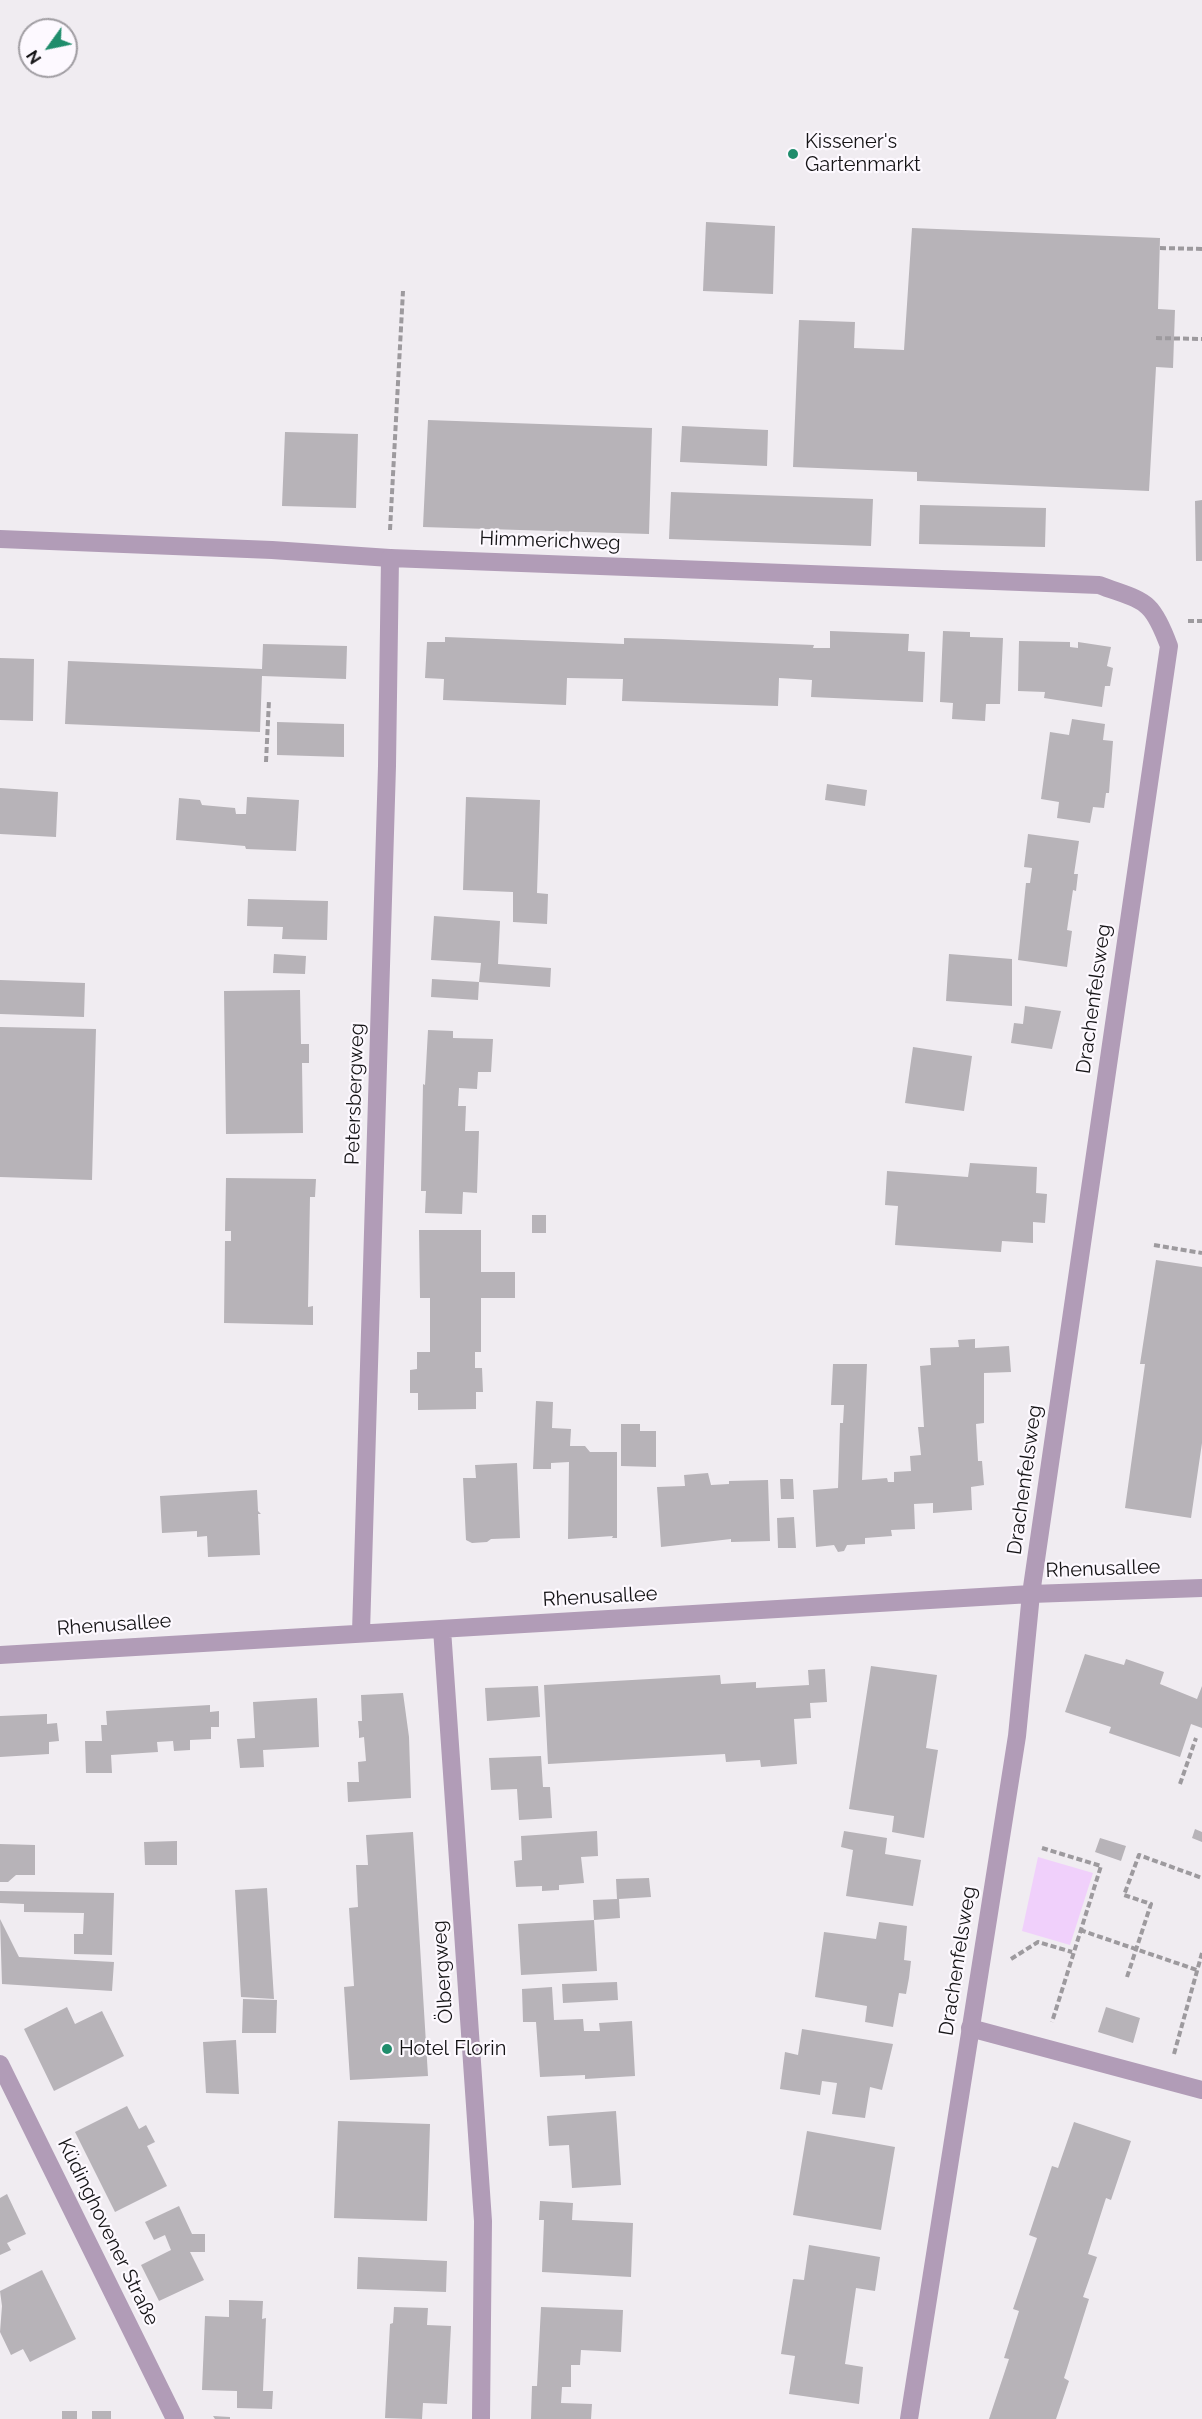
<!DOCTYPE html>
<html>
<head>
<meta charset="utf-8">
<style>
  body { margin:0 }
  #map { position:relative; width:1202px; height:2419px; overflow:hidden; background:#f0ecf1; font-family:Raleway,sans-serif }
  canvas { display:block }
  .north { position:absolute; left:18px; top:18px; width:60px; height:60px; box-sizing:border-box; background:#fdf9ff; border:2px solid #a09da2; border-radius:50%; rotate:237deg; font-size:16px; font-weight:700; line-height:24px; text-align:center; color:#151416 }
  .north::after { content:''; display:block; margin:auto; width:21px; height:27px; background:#1f8d6c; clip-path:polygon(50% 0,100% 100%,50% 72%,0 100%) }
</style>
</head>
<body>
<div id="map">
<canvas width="1202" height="2419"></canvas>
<div class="north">N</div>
</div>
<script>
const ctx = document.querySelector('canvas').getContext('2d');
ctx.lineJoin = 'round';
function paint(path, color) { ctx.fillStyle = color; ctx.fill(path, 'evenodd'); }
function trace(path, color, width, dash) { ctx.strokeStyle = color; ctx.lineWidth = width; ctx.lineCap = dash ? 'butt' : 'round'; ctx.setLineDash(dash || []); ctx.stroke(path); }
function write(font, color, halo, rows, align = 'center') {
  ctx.font = font + ' Raleway,sans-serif'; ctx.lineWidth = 4.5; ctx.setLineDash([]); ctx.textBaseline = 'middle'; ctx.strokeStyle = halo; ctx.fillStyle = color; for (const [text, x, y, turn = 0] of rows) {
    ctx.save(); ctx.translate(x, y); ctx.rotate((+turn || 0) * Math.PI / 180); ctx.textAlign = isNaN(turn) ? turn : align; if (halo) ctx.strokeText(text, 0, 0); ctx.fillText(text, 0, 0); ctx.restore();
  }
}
const green = new Path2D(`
  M1038,1857L1093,1873L1070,1945L1022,1931Z`);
const building = new Path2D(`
  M706,222L775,226L773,294L703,291Z
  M912,228L1160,238L1158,309L1175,310L1173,368L1156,367L1149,491L917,481V472L793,467L799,320L855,322L854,348L904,350Z
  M428,420L652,428L649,534L423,527Z
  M682,426L768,430L767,466L680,462Z
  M285,432L358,434L356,508L282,506Z
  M671,492L873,499L871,546L669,539Z
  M1202,500V561H1196L1195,501Z
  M920,505L1046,508L1045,547L919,544Z
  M830,631L909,634L908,651L925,652L923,702L811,697L812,680L779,678L778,706L622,701L623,679L567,678L566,705L443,700L444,679L425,678L427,642H445V637L624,644V638L663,639L814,645L813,648H830Z
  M943,631L970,632V637L1003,638L1000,704H986L985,721L952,719L953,703L940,702Z
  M1019,641L1070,642V647L1078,648V642L1111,647L1107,666L1113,668L1110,686H1105L1102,707L1044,698L1045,692L1018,691Z
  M263,644L347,646L346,679L262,676L260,732L65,724L68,661L262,669Z
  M0,658L34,659L33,721L0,720Z
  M1072,719L1105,724L1103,740L1113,741L1109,793H1106L1104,808L1093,807L1090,823L1057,818L1059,802L1041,799L1050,732L1069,735Z
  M277,722L344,724V757L277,755Z
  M827,784L867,790L865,806L825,800Z
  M0,788L58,792L56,837L0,834Z
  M247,797L299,800L296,851L246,849L245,846L176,840L179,798L200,800L202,805L235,808L236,814H246Z
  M466,797L540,800L537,893L548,894L547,924L513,922V892L463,890Z
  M1028,834L1079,841L1074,874H1078L1076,891L1073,890L1067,930L1072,931L1067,967L1018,960L1026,883H1030L1032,868L1024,867Z
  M248,899L328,901L327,940L282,939L283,927L247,926Z
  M434,916L500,921L498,964L551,968L550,987L479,982L478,1000L431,997L432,979L479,982L481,963L431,960Z
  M274,954L306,956L305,974L273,973Z
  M949,954L1012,959V1006L946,1001Z
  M0,980L85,983L84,1017L0,1014Z
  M300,990L301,1044H309V1063H302L303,1133L226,1134L224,991Z
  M1025,1006L1061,1011L1052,1049L1011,1043L1014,1023L1023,1024Z
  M0,1027L96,1029L92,1180L0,1177Z
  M428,1030L453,1031V1038L493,1039L491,1072H478L477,1089L459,1088L458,1106H466L465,1131H479L477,1193L463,1192L462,1214L425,1213L426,1191H421L423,1084L425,1085Z
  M913,1047L972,1056L964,1111L905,1103Z
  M970,1163L1037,1167L1036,1193L1047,1194L1045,1223L1033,1222V1243L1002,1241L1001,1252L895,1245L898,1206L885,1205L887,1171L968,1177Z
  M226,1178L316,1179L315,1197H310L308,1307L313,1306V1325L224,1323L225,1241H231V1231H225Z
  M532,1215H546V1233H532Z
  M419,1230H481V1272H515V1298H481V1352H475V1368H482L483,1392H476V1409L418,1410V1393H410V1370L417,1369V1352H430V1298H420Z
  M1156,1260L1202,1267V1443L1191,1518L1125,1508L1145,1364H1140Z
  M975,1339V1348L1009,1346L1011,1372L984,1373V1423L976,1424L978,1461H982L984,1485L971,1487L972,1510L933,1513V1503L914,1504L915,1529L891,1530L892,1536L865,1538V1544L847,1545L844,1551L838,1552L834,1545L816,1547L813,1490L838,1488L840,1423H843L844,1405H831L833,1364H867L862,1480L887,1478L888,1482H894V1472L911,1471L910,1456L921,1455L918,1427H924L920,1366L931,1365L930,1348L959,1347L958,1340Z
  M536,1401L553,1402L552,1428L571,1429L570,1446H585L590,1452H617V1538H612L613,1536L568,1539L569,1462L551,1463V1469H533Z
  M621,1424H640V1431H656V1467L621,1466Z
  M517,1463L520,1538L491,1539L487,1542L472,1543L466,1540L463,1478H476L475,1465Z
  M708,1473L711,1485L729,1484V1481L768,1480L770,1541L731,1542V1539L661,1547L657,1487L685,1486L684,1475Z
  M780,1479H793L794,1499H781Z
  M257,1490L258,1511L261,1514H258L260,1555L208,1557L207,1536L197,1537V1531L162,1533L160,1496Z
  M794,1517L796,1548H778L777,1518Z
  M1085,1654L1124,1665L1126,1659L1164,1672L1160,1684L1197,1699L1202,1686V1728L1191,1724L1180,1757L1109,1733L1111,1727L1065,1712Z
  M871,1666L937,1675L926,1748L938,1750L924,1838L892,1832L894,1816L849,1809Z
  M825,1669L827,1702L810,1703L811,1718L794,1719L797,1764L761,1767L760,1760L726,1762L725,1754L548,1764L544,1685L720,1675L721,1684L756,1682V1688L809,1685L808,1670Z
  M538,1686L540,1717L487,1721L485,1688Z
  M403,1693L409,1737L411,1798L348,1802L347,1782H359L358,1762L366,1761L364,1737L359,1738V1732L358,1721H362L361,1695Z
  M317,1698L319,1747L263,1750L264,1767L240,1768L237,1739L255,1738L253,1702Z
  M210,1705V1712L219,1711V1727H211V1739L190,1740V1750L174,1751L173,1741L157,1742L158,1752L111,1755L112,1773H86L85,1741H102L101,1725H107L106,1711Z
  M47,1714V1724L57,1723L59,1741L49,1742V1754L0,1757V1716Z
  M541,1756L543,1787H550L552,1818L519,1820L517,1789L491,1790L489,1758Z
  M1195,1829L1202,1832V1842L1192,1838Z
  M597,1831L598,1856L581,1857L584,1883L559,1885V1890L542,1891V1886L516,1887L514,1861L522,1860L521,1836Z
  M844,1831L887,1838L885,1854L921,1860L913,1906L846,1896L853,1850L841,1847Z
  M413,1832L428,2076L350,2080L344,1987L354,1986L349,1908L358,1907L356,1865H368L366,1835Z
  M1100,1838L1126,1846L1121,1861L1095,1852Z
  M177,1841V1865H145L144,1842Z
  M0,1844L35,1845V1875H16L8,1882H0Z
  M649,1878L651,1897L619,1899L620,1918L594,1920L593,1900L617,1899L616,1879Z
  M267,1888L274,1999L241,1997L235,1890Z
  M0,1891L114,1893L112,1955L74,1954V1934H83L84,1913L24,1912V1904L0,1903Z
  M0,1919L19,1957L114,1962L112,1991L2,1984Z
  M594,1920L597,1971L521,1975L518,1924Z
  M879,1922L907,1926L904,1960L911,1961L909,1978L906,1994L899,1993L893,2027L865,2022L867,2006L815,1997L824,1932L876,1939Z
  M617,1982L618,2000L563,2003L562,1984Z
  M552,1987L554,2020L583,2019L584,2031H600L599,2023L632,2021L635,2076L585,2079V2075L540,2077L536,2022H523L522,1989Z
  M243,1999L277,2000L276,2033H242Z
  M67,2007L75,2024L102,2011L124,2056L54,2091L24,2029Z
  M1106,2007L1140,2018L1133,2043L1098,2032Z
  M802,2029L893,2044L882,2090L870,2087L865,2118L832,2114L837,2083L822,2081L820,2095L780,2089L785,2052L798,2055Z
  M236,2040L239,2094L206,2093L203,2042Z
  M127,2106L139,2129L146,2125L155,2142L147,2146L167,2186L115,2212L75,2132Z
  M616,2111L621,2185L572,2188L569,2145L549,2146L547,2116Z
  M338,2121L430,2124L427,2221L334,2218Z
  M1074,2122L1131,2141L1111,2200L1106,2198L1088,2254L1097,2257L1083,2297L1089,2299L1064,2378L1069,2381L1056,2419H989L1009,2359L1004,2358L1019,2311L1013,2309L1037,2238L1029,2235L1052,2166L1058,2168Z
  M807,2131L895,2147L881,2230L793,2215Z
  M7,2194L26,2234L7,2243L11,2250L0,2255V2198Z
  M540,2201L573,2203L572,2220L633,2223L631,2277L542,2272L544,2220H539Z
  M179,2206L192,2234H205V2252H190L204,2280L159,2301L141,2265L171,2250L165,2235L154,2240L145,2222Z
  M809,2245L880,2257L875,2291L856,2288L845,2364L863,2367L859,2404L789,2394L795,2356L781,2354L793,2279L804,2280Z
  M358,2257L447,2261L446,2292L357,2289Z
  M42,2270L76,2339L30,2362L23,2349L11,2355L0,2332L2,2306L0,2291Z
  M229,2300L263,2301L262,2319L266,2318L263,2391H273L272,2409L237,2408V2391L202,2390L205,2316L229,2317Z
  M394,2307L428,2308L427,2325L451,2326L447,2404L423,2403L422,2419L385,2418L390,2324L393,2323Z
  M541,2307L623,2310L621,2352L581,2350L580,2365H571V2387H562L561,2403L592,2404L591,2419H531L532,2386H537Z
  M62,2411H77V2419H62Z
  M92,2411H111V2419H92Z
  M213,2416L230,2417V2419H215Z`);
const path = new Path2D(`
  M1160,248L1202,249
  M1156,338L1202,339
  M390,530L403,291
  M1188,621H1202
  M266,762L269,700
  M1154,1245L1202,1253
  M1180,1784L1196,1738
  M1042,1848L1101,1866L1052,2022
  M1080,1930L1197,1970
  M1011,1959L1038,1942L1072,1952
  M1127,1977L1151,1904L1124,1895L1139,1855L1202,1878
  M1174,2054L1202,1953`);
const lane = new Path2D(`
  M0,539L272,550L390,558
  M970,2028L1202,2090`);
const street = new Path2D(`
  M442,1629L483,2221L481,2419
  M361,1632L387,766L390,558L1099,585C1144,602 1151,597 1169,646L1031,1594L1017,1736L909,2419
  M0,1655L1031,1594L1202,1588
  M0,2064L175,2419`);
const markers = [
  [793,154,6,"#1f8d6c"],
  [387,2049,6,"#1f8d6c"]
];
const poiNames = [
  ["Kissener's",805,142],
  ["Gartenmarkt",805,165],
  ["Hotel Florin",399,2049]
];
const streetNames = [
  ["Himmerichweg",550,541,2],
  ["Drachenfelsweg",1094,999,-82],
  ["Petersbergweg",355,1094,-88],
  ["Drachenfelsweg",1025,1480,-82],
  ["Rhenusallee",1103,1569,-2],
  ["Rhenusallee",600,1597,-3],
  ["Rhenusallee",114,1625,-4],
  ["Drachenfelsweg",958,1961,-81],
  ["Ölbergweg",443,1972,-94],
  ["Küdinghovener Straße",108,2232,64]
];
paint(green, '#f0d0fb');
paint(building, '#b7b3b8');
trace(path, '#9d9a9e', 4, [6, 3]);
trace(lane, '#b19cb7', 18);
trace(street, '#b19cb7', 18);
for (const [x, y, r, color] of markers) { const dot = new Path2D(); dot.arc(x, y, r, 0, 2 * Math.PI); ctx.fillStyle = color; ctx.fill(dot); trace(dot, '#fdf9ff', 2); }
write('20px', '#151416', '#fdf9ff', poiNames, 'left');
write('20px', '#151416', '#fdf9ff', streetNames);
</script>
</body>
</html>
